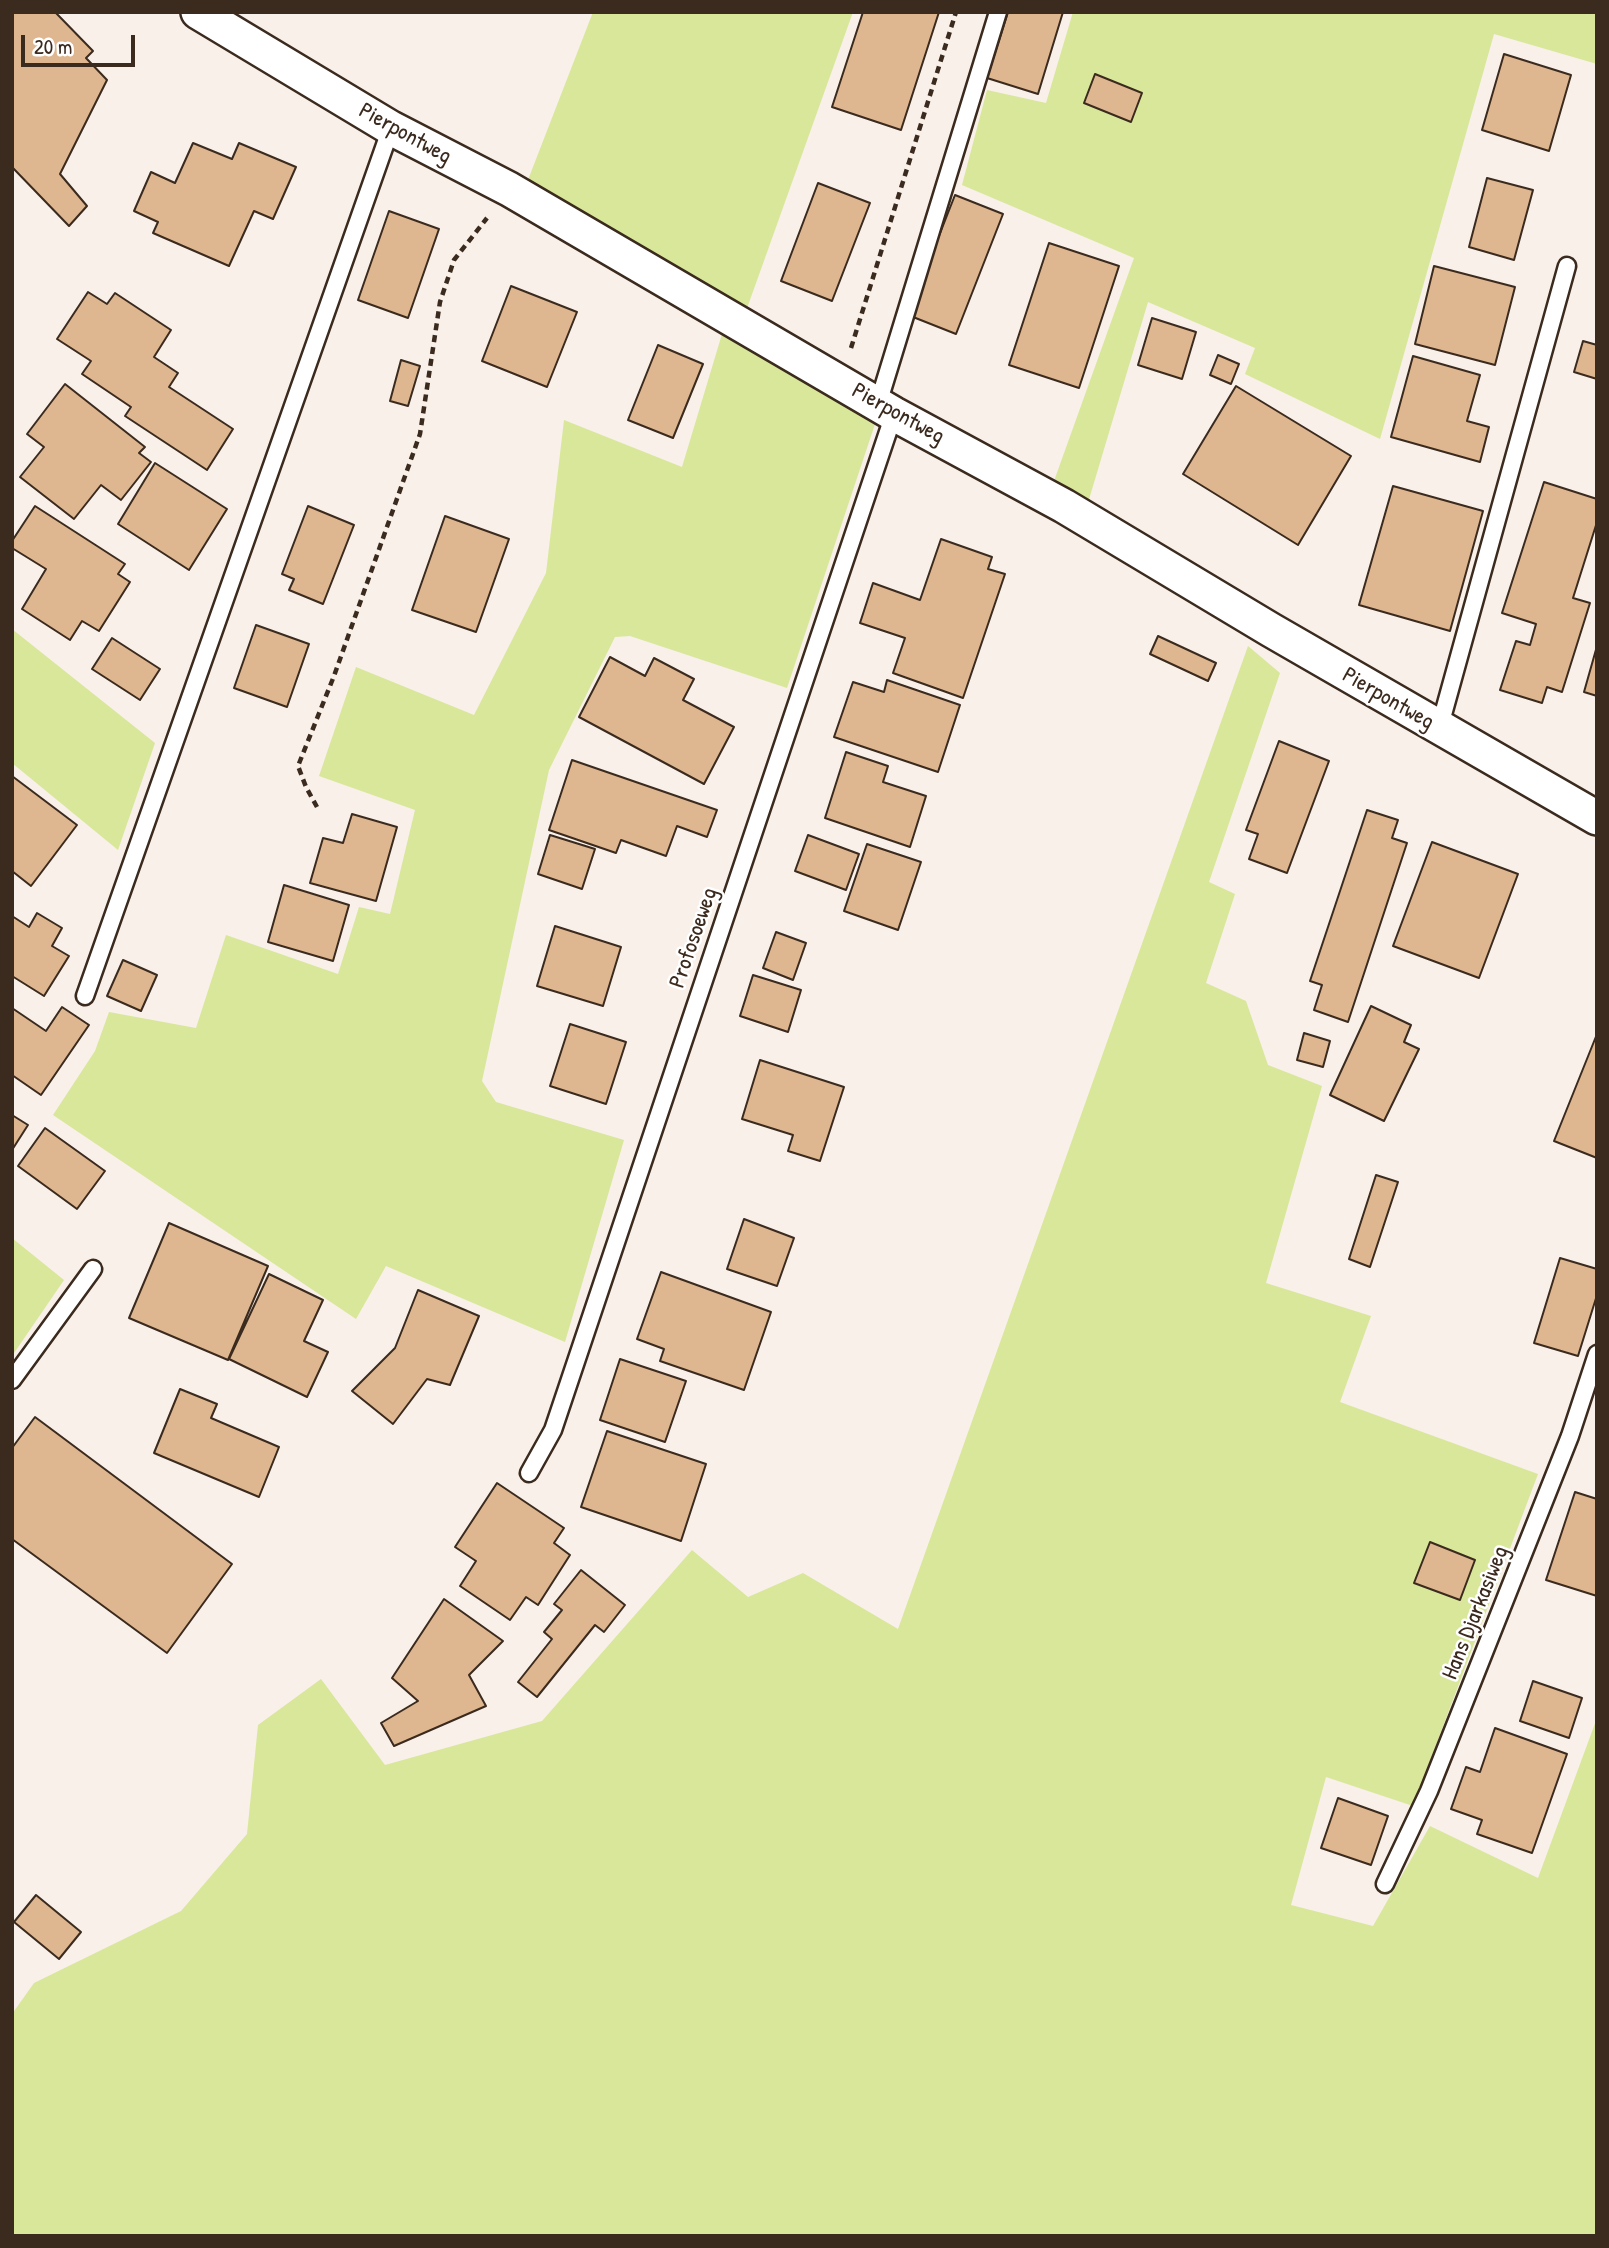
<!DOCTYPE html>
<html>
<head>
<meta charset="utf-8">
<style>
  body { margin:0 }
  #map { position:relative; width:1609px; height:2248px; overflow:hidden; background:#f8f0e9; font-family:"Patrick Hand",sans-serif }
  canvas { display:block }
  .frame { position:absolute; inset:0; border:14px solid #3b2a1e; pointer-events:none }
  .scale { position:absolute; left:21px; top:35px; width:114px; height:32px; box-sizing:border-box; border:4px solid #3b2a1e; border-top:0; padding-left:9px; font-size:21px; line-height:24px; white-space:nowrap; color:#3b2a1e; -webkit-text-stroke:5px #fff; paint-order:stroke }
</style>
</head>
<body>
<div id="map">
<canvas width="1609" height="2248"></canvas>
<div class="frame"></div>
<div class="scale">20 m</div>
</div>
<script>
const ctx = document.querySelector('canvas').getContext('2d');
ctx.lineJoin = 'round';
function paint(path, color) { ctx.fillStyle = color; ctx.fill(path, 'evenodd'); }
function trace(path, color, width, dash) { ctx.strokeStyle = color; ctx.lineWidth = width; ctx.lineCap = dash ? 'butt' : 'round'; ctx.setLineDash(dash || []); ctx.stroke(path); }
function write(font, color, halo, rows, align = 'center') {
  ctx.font = font + ' "Patrick Hand",sans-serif'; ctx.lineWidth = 5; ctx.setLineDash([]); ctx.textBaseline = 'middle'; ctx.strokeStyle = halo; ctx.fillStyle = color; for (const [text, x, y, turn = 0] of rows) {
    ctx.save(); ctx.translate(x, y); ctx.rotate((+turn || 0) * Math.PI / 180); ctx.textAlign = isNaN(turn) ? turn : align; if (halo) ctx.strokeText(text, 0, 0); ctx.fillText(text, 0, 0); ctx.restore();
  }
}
const green = new Path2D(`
  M593,12H853L746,311L526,185Z
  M1073,12H1597V64L1494,34L1380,439L1245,374L1255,348L1148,302L1087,506L1054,481L1134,258L962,185L987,90L1046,103Z
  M722,334L875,424L787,688L630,636L615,637L549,770L482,1081L496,1102L624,1140L565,1342L386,1266L356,1319L53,1115L95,1051L109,1012L196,1028L226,935L338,974L359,907L390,914L415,810L319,776L356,667L474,715L546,573L564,420L682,467Z
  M12,629L155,743L118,850L12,763Z
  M1248,646L1280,673L1209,882L1235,894L1206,983L1246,1001L1268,1065L1322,1086L1266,1283L1371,1316L1340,1402L1538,1474L1413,1806L1326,1777L1291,1905L1373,1926L1430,1826L1538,1878L1597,1718V2236H12V2014L34,1983L181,1911L247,1834L258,1725L321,1679L385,1765L542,1721L692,1550L748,1597L803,1573L898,1629Z
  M12,1238L64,1280L12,1356Z`);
const building = new Path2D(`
  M12,12H55L93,51L86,58L107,80L60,174L87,206L69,226L12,167Z
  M863,12H939L901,130L832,107Z
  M1008,12H1063L1038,94L987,78Z
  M1504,54L1571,75L1549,151L1482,130Z
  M1095,74L1142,93L1131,122L1084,103Z
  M193,143L232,159L239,143L296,167L273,219L254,211L229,266L153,233L158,222L134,211L151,172L175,183Z
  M1487,178L1533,190L1514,260L1469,247Z
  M818,183L870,203L832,301L781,281Z
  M955,195L1003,214L956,334L908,315Z
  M389,211L439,229L408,318L358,300Z
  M1049,243L1119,266L1079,388L1009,365Z
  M1434,266L1515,287L1495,365L1415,344Z
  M511,286L577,312L547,387L482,361Z
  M88,292L107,304L115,293L171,330L154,357L178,373L169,387L233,429L207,470L125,416L131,407L82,374L91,361L57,339Z
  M1152,318L1196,332L1182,379L1138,365Z
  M1583,341L1597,345V379L1574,372Z
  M658,345L703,364L673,438L628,420Z
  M1218,355L1239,364L1231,384L1210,375Z
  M1413,356L1480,375L1467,421L1489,427L1480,462L1391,437Z
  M401,360L420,366L408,406L390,401Z
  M65,384L145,447L139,453L151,462L121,500L101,485L74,519L20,477L44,447L27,434Z
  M1236,386L1351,456L1298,545L1183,474Z
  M155,463L227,509L189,570L118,524Z
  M1544,482L1597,499V522L1573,598L1590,603L1562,692L1547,687L1542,703L1500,690L1516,641L1530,645L1536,624L1502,613Z
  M1393,486L1483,511L1450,631L1359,605Z
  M35,506L125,564L118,574L130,582L99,631L82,621L70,640L22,609L46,569L12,548V541Z
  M308,506L354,525L323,604L289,590L294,579L282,574Z
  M445,516L509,539L476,632L412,610Z
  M941,539L992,557L988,569L1005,574L963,698L893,673L905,638L860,623L873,583L920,600Z
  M256,625L309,644L287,707L234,688Z
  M1158,636L1216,663L1208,681L1150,654Z
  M112,638L160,669L140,700L92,669Z
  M1597,646V696L1584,692Z
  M610,657L645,676L654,658L694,679L683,700L734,727L704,784L579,717Z
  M887,680L960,705L938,772L834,737L853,682L884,692Z
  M1279,741L1329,761L1287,873L1249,859L1258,834L1246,830Z
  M846,752L888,766L883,782L926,796L910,847L825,818Z
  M572,760L717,810L707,837L677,826L666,856L621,840L616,853L549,830Z
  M12,776L77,825L31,886L12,871Z
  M1367,810L1398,820L1392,838L1407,843L1348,1022L1314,1010L1322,985L1310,981Z
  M352,814L397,827L376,901L310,883L323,838L343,843Z
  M550,835L595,849L582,889L538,874Z
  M808,835L859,854L846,890L795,871Z
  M1432,842L1518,874L1479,978L1393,946Z
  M867,844L921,862L898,930L844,911Z
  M284,885L349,905L333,961L268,942Z
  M37,913L62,928L52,946L69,956L44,996L12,976V916L29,927Z
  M555,926L621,947L603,1006L537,986Z
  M776,932L806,943L793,980L763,968Z
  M123,960L157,975L141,1011L107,996Z
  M753,975L801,990L788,1032L740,1016Z
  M1371,1006L1411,1025L1404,1042L1419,1049L1384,1121L1330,1095Z
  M62,1007L89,1025L41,1095L12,1075V1008L46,1031Z
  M570,1024L626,1042L606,1104L550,1086Z
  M1304,1033L1330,1041L1323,1067L1297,1060Z
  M1597,1034V1158L1554,1141Z
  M760,1060L844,1087L820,1161L788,1151L793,1135L742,1119Z
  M12,1115L28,1125L12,1150Z
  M45,1128L105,1171L77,1209L18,1166Z
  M1376,1175L1398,1182L1370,1267L1349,1259Z
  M744,1219L794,1238L777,1286L727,1269Z
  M169,1223L268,1266L228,1360L129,1318Z
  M1560,1258L1597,1269V1295L1578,1356L1534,1343Z
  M661,1272L771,1312L744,1390L660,1361L664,1349L637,1339Z
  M269,1274L323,1300L304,1341L328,1352L307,1397L229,1359Z
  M418,1290L479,1316L450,1385L427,1379L393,1424L352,1391L395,1348Z
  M620,1359L686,1381L665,1442L600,1420Z
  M180,1389L217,1404L211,1418L279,1447L259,1497L154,1453Z
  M35,1417L232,1564L167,1653L12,1539V1448Z
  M607,1431L706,1464L681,1541L581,1507Z
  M497,1483L564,1528L554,1543L570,1555L538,1605L526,1597L510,1620L460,1586L476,1561L455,1547Z
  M1575,1492L1597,1499V1596L1546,1580Z
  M1430,1542L1475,1560L1460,1600L1414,1583Z
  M581,1570L625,1605L604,1632L595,1625L537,1697L518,1682L552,1639L544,1632L562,1610L554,1604Z
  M444,1599L503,1641L469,1675L486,1706L394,1746L381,1723L418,1701L392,1678Z
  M1533,1681L1582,1698L1569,1738L1520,1721Z
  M1495,1728L1567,1754L1532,1853L1477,1834L1482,1820L1451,1809L1466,1767L1480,1772Z
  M1338,1798L1388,1816L1371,1865L1321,1848Z
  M36,1895L81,1932L59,1959L14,1922Z`);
const path = new Path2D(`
  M851,348L956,12
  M317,807L306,787L298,766L334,676L420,434L440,302L454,260L487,218`);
const lane = new Path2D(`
  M878,404L998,12
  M1439,729L1567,266
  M85,996L391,128
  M12,1380L93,1269
  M529,1473L553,1430L894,414
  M1385,1884L1429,1791L1570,1436L1597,1354`);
const street = new Path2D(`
  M198,12L391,128L509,189L894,414L1064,506L1271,630L1597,818`);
const streetNames = [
  ["Pierpontweg",405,134,29],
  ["Pierpontweg",898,414,29],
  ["Pierpontweg",1388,699,30],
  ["Profosoeweg",694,938,-71],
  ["Hans Djarkasiweg",1476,1613,-68]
];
paint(green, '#d8e79a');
paint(building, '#deb68f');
trace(building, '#3b2a1e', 2);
trace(lane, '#3b2a1e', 21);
trace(street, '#3b2a1e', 38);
trace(path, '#3b2a1e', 4.5, [7, 5]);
trace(lane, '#fff', 16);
trace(street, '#fff', 33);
write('23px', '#3b2a1e', '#fff', streetNames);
</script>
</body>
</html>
